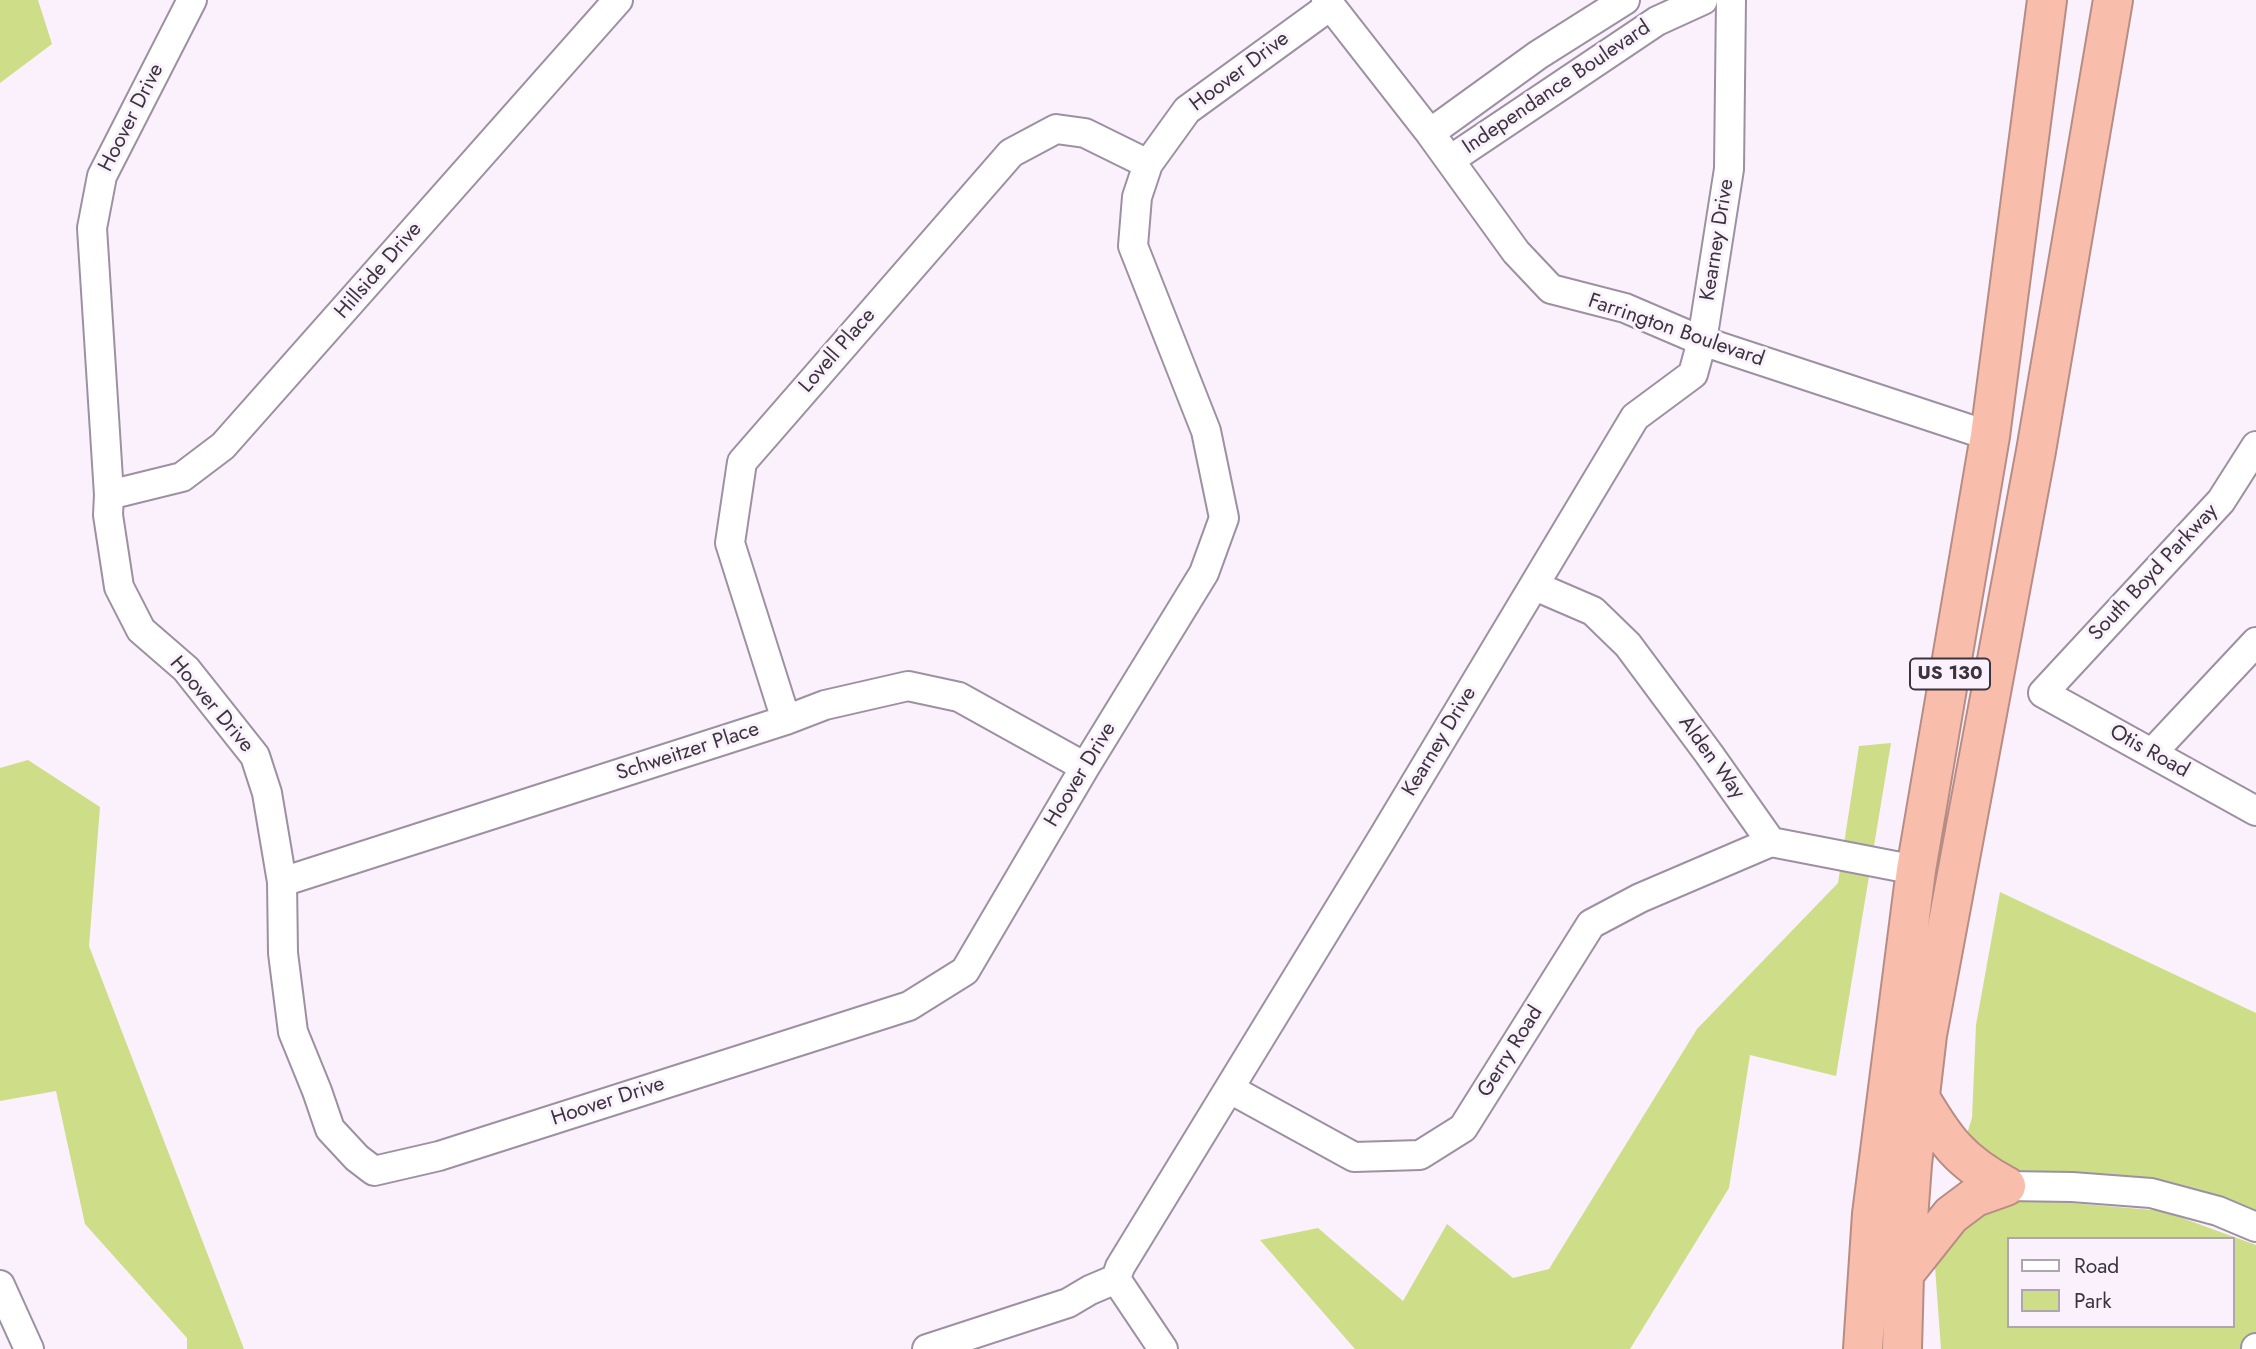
<!DOCTYPE html>
<html>
<head>
<meta charset="utf-8">
<style>
  body { margin:0 }
  #map { position:relative; width:2256px; height:1349px; overflow:hidden; background:#faf1fc; font-family:Jost,sans-serif }
  canvas { display:block }
  .legend { position:absolute; left:2007px; top:1237px; width:228px; height:91px; box-sizing:border-box; background:#faf1fc; border:2px solid #ada6af; margin:0; padding:9px 12px; list-style:none; font-size:21px; color:#3a353c }
  .legend li { display:flex; align-items:center; gap:14px; height:35px }
  .legend b { width:35px; border:2px solid #ada6af }
</style>
</head>
<body>
<div id="map">
<canvas width="2256" height="1349"></canvas>
<ul class="legend">
<li><b style="height:9px;background:#fff"></b>Road</li>
<li><b style="height:19px;background:#cedd87"></b>Park</li>
</ul>
</div>
<script>
const ctx = document.querySelector('canvas').getContext('2d');
ctx.lineJoin = 'round';
function paint(path, color) { ctx.fillStyle = color; ctx.fill(path, 'evenodd'); }
function trace(path, color, width, dash) { ctx.strokeStyle = color; ctx.lineWidth = width; ctx.lineCap = dash ? 'butt' : 'round'; ctx.setLineDash(dash || []); ctx.stroke(path); }
function write(font, color, halo, rows, align = 'center') {
  ctx.font = font + ' Jost,sans-serif'; ctx.lineWidth = 6; ctx.setLineDash([]); ctx.textBaseline = 'middle'; ctx.strokeStyle = halo; ctx.fillStyle = color; for (const [text, x, y, turn = 0] of rows) {
    ctx.save(); ctx.translate(x, y); ctx.rotate((+turn || 0) * Math.PI / 180); ctx.textAlign = isNaN(turn) ? turn : align; if (halo) ctx.strokeText(text, 0, 0); ctx.fillText(text, 0, 0); ctx.restore();
  }
}
const green = new Path2D(`
  M0,0H38L52,44L0,83Z
  M1891,743L1836,1076L1750,1055L1729,1188L1630,1349H1355L1260,1240L1318,1228L1403,1301L1447,1224L1513,1278L1549,1269L1697,1029L1838,883L1859,746Z
  M28,760L100,807L89,946L244,1349H187V1338L85,1224L56,1091L0,1101V768Z
  M2000,892L2256,1013V1213L1994,1168L1964,1143L1972,1118L1976,1025Z
  M2026,1199L2163,1211L2256,1245V1334L2249,1349H1941L1934,1253L1984,1204ZM2009,1239H2233V1326H2009Z`);
const minor = new Path2D(`
  M192,0L102,176L92,228L109,495L108,515L119,587L141,630L186,669L255,756L267,793L282,882L283,953L293,1032L317,1091L330,1129L357,1158L374,1171L439,1156L909,1006L965,971L1085,767L1204,573L1224,518L1206,431L1133,246L1137,197L1148,164L1187,110L1330,6
  M1326,0L1430,133L1516,252L1551,289L1625,308L1702,341L1990,436
  M1430,133L1538,55L1625,0
  M1450,160L1657,21L1703,0
  M2256,446L2221,501L2043,693L2256,811
  M109,495L182,477L223,446L618,0
  M1535,586L1593,611L1628,645L1709,754L1771,842L1916,870
  M786,720L730,543L742,462L1011,153L1056,129L1085,133L1148,164
  M2152,753L2256,642
  M282,882L786,720L825,705L908,686L959,697L1085,767
  M1230,1089L1354,1157L1420,1155L1463,1128L1591,924L1640,898L1771,842
  M2006,1186L2072,1187L2151,1193L2218,1211L2256,1227
  M1116,1279L1163,1349
  M0,1285L29,1349
  M927,1349L1068,1303L1090,1290L1116,1279L1120,1267L1383,837L1635,417L1693,374L1702,341L1729,169L1731,0
  M2256,1349V1348`);
const highway = new Path2D(`
  M1919,1096C1944,1139 1960,1162 2006,1186
  M1904,1274L1951,1215L1975,1197L2006,1186
  M1863,1349L1872,1214L1916,870L1990,436L2047,0
  M1902,1349L1904,1274L1912,1164L1927,1035L2036,451L2113,0`);
const shields = [
  [1950,674,80]
];
const shieldNames = [
  ["US 130",1950,674]
];
const streetNames = [
  ["Hoover Drive",1240,72,-37],
  ["Independance Boulevard",1557,88,-34],
  ["Hoover Drive",132,118,-63],
  ["Kearney Drive",1718,240,-81],
  ["Hillside Drive",379,271,-49],
  ["Farrington Boulevard",1676,331,19],
  ["Lovell Place",838,351,-49],
  ["South Boyd Parkway",2154,573,-47],
  ["Hoover Drive",211,705,50],
  ["Kearney Drive",1440,742,-59],
  ["Schweitzer Place",688,752,-18],
  ["Otis Road",2149,752,29],
  ["Alden Way",1711,758,54],
  ["Hoover Drive",1081,775,-59],
  ["Gerry Road",1511,1052,-58],
  ["Hoover Drive",608,1102,-18]
];
paint(green, '#cedd87');
trace(minor, '#9d90a2', 32);
trace(highway, '#b68d85', 42);
trace(minor, '#fff', 28);
trace(highway, '#f9bdac', 38);
for (const [x, y, w] of shields) { const box = new Path2D(); box.roundRect(x - w / 2, y - 15.5, w, 31, 5); ctx.fillStyle = '#faf1fc'; ctx.fill(box); trace(box, '#3a353c', 2); }
write('bold 19px', '#3a353c', null, shieldNames);
write('21px', '#3a353c', '#faf1fc', streetNames);
</script>
</body>
</html>
